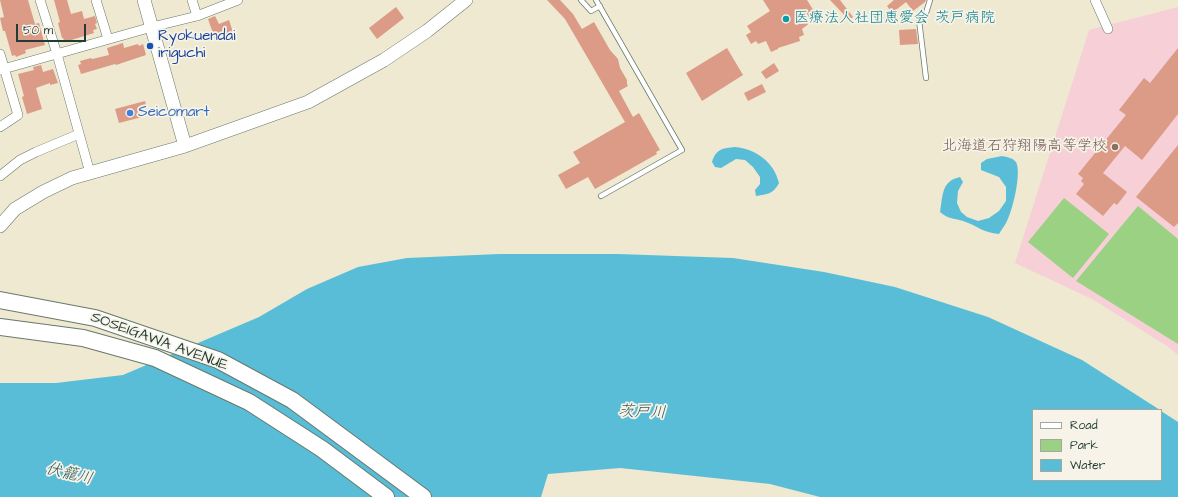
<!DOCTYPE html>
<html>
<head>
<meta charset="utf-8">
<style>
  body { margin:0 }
  #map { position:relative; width:1178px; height:497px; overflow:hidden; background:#eee9d0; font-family:"Architects Daughter",sans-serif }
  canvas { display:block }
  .legend { position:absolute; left:1032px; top:409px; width:130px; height:72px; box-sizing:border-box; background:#f7f3e8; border:1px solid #a1aaa0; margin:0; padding:5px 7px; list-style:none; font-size:12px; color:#1f3d34 }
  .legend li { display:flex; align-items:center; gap:8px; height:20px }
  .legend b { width:20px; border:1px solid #a1aaa0 }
  .scale { position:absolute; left:16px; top:24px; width:70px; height:18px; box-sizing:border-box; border:2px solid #1f3d34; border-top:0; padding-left:5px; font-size:12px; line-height:14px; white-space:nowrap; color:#1f3d34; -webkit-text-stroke:3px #f7f3e8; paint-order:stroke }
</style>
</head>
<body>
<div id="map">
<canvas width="1178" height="497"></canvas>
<ul class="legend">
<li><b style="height:5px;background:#fff"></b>Road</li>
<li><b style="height:11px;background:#9bd182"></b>Park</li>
<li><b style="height:11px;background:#59bdd8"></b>Water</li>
</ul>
<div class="scale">50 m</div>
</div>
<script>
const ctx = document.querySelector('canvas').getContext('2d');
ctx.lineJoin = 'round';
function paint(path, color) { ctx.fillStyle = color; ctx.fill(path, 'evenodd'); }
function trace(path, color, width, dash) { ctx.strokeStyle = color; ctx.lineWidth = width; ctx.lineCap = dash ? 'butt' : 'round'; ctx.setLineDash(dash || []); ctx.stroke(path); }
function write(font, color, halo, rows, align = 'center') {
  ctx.font = font + ' "Architects Daughter","Klee One",sans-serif'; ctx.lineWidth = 3.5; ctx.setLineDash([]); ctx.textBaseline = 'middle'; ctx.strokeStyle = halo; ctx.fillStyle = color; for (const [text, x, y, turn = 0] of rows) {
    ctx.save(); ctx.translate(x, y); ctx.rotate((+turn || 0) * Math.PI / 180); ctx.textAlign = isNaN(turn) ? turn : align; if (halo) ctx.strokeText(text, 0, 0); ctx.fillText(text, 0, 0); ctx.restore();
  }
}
const built = new Path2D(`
  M1178,7V355L1167,346L1094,300L1015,263L1089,30Z`);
const green = new Path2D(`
  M1064,198L1109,234L1073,278L1028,242Z
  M1138,206L1178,239V344L1076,281Z`);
const water = new Path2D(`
  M735,147C756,149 774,162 779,183C773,194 768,194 756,196L755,190L760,184V177L753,167L745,160L736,159L721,168L715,167L712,162C716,149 723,148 735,147Z
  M1002,156C1007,157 1013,158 1016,162C1022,173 1012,213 1006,223C1004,227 1001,230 999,234C983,233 976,225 963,221C953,218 948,219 940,212C943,196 941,181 960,177L963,182L958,191L957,203L961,212L967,217L978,221L989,218L999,211L1006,201V187L999,177L981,170V163L987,159Z
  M499,254H618L733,258L824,272L895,287L988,317L1082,360L1160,410H1033V480H1161V411L1178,422V497H820L770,484L620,468L548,474L541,497H0V383H56L123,375L259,317L307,289L358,267L407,258Z`);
const building = new Path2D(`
  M0,0H28L35,24L39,23L45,45L25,50L26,53L16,57L15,55L12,56L5,31H3L0,18L4,17Z
  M54,0H67L71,14L82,11L84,19L95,16L97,23L95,24L97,29L93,30L94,33L65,42L63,38H62L58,23L60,22Z
  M547,0H560L573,14L582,29L594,22L610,50L618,59L620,68L627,80V84L628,86L619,91L633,117L639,113L660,150L656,152L657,154L595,189L588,177L566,189L558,175L580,163L573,152L625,122L565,19Z
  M763,0H807L817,16L811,22L802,29L804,35L799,37L800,41L778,48V49L771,52L766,41L758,44L756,41L751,44L746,35L751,32L747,26L770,11Z
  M830,0H840L853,17L849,20Z
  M894,0H926L925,2L913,11L906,2L892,13L887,6Z
  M396,7L404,18L377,39L369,28Z
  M215,16L219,24L229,20L233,32L215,39L208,19Z
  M916,29L918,44L900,45L899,30Z
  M123,43L124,48L138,44L139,46L143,44L146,55L116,65L115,64L81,74L78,65L81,64L80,61L91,58L92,59L109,55L107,48Z
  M727,48L743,75L702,101L686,73Z
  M1178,48V114L1142,160L1125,146L1103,173L1127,192L1117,205L1114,203L1103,216L1076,194L1084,184L1081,181L1083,178L1078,174L1126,115L1119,110L1144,78L1150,83Z
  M774,63L779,71L766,79L761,72Z
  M41,65L43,72L53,69L58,83L50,85V83L36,88L42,109L27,114L22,97L24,96L18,74L34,70L33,67Z
  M762,84L766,92L748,101L744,93Z
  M145,101L147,109L144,110L146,116L119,123L115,109Z
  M1178,145V223L1174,227L1136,197Z`);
const lane = new Path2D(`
  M581,0L591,11L600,6
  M596,0L682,150L601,196
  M926,78L919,20L926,13L930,0`);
const street = new Path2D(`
  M40,0L57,54L90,173
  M96,0L108,39
  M192,0L197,16
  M1095,0L1108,29
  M0,54L18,115L0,127
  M0,70L152,27L197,16L238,0
  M0,176L20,160L36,152L79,134`);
const secondary = new Path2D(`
  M144,0L185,146
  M0,226L15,209L43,192L72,178L185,146L308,102L384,60L427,31L466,0`);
const highway = new Path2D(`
  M0,300L95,318L218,360L292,400L423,497
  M0,327L83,338L155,358L249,402L322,449L386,497`);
const markers = [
  [786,19,4,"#0f9aa8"],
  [150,46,4,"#1a4fb4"],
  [130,113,4,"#3f7fe0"],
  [1115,147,4,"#8d6e63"]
];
const cultureNames = [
  ["医療法人社団恵愛会 茨戸病院",794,19]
];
const transitNames = [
  ["Ryokuendai",158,37],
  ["iriguchi",158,54]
];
const shopNames = [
  ["Seicomart",138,113]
];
const educationNames = [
  ["北海道石狩翔陽高等学校",1107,147]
];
const streetNames = [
  ["SOSEIGAWA AVENUE",159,342,20]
];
const waterNames = [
  ["茨戸川",642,413,2],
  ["伏籠川",69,475,13]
];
paint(built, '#f6cfd7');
paint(green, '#9bd182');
paint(water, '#59bdd8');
paint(building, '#db9b87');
trace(lane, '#67796b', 6);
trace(street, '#67796b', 10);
trace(secondary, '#67796b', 14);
trace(highway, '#67796b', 18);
trace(lane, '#fff', 4.5);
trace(street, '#fff', 9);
trace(secondary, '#fff', 13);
trace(highway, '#fff', 16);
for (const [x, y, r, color] of markers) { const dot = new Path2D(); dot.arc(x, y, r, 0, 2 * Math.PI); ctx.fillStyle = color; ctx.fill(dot); trace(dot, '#f7f3e8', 1.5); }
write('15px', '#0d838f', '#f7f3e8', cultureNames, 'left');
write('15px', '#164399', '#f7f3e8', transitNames, 'left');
write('15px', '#366cbe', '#f7f3e8', shopNames, 'left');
write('15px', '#785e54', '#f7f3e8', educationNames, 'right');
write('15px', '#1f3d34', '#f7f3e8', streetNames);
write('italic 16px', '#2e5d5d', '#f7f3e8', waterNames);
</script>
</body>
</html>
